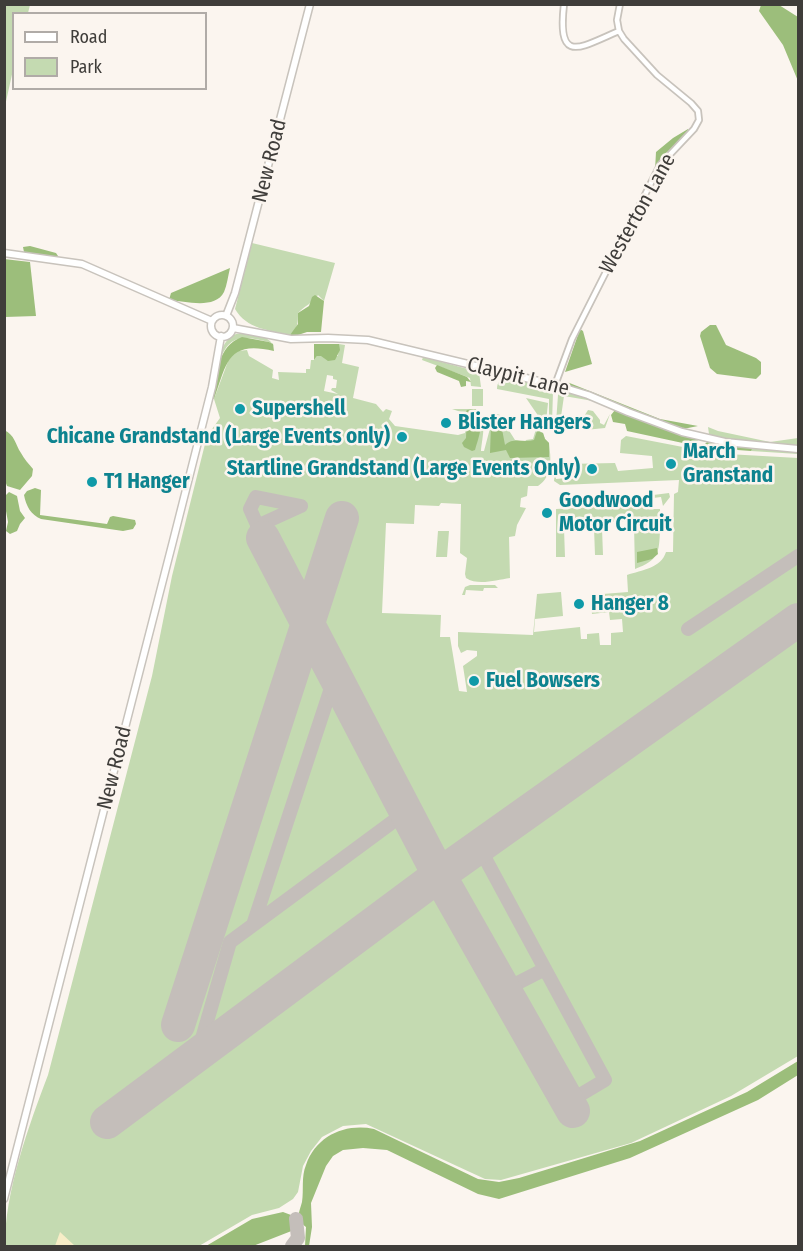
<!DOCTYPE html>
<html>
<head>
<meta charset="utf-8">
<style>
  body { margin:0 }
  #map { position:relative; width:803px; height:1251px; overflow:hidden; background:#fbf5ef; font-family:"Fira Sans Condensed",sans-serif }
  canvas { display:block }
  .frame { position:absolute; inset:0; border:6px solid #3f3d3a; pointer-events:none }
  .legend { position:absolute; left:12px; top:12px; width:195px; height:78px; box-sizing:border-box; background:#fbf5ef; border:2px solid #b0aba7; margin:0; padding:8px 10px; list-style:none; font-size:18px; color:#3f3d3a }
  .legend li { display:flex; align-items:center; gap:12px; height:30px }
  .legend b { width:30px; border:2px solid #b0aba7 }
</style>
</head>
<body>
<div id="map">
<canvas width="803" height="1251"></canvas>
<div class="frame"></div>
<ul class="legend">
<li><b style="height:8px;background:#fff"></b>Road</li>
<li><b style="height:16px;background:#c4dab1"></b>Park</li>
</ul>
</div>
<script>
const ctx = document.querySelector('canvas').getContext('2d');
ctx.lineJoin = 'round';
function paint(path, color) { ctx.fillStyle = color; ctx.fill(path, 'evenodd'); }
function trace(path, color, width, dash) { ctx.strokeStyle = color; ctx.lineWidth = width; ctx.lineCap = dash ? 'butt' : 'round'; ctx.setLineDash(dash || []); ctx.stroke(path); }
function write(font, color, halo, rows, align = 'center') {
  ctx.font = font + ' "Fira Sans Condensed",sans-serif'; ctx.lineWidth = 5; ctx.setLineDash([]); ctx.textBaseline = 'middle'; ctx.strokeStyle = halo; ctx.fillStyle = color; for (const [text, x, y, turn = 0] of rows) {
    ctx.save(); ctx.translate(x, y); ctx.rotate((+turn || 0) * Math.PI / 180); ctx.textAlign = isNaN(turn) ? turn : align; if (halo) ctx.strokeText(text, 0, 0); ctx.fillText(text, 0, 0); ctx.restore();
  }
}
const green = new Path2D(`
  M4,5H30L28,13L14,14L13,70L5,106Z
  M252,243L335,263L324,301L318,295C312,303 305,306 298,313C298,322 298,329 290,335C268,330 247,329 235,309Z
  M236,334C249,333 272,334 274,349L273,344L269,342C243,335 228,334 219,363C221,351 223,340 236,334Z
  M339,344L345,345L342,363L359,367L353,398L376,404L383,412L386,409L392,411L389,419L395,426L458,435L465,433L467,414L452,409H477C488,418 482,438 481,451H484L493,417L497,414L503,416V421L515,440L525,442L526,440L533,439L536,429L543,433L545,439L549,443C551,459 553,476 538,486H528L527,496L521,498L520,507L526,508L517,525L515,536L509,537L510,578C496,580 478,586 466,578L465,574L467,558L460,553L461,504L441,503L439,506L415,505L414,524L386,523L382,613L441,615L440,637H450L459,691L467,692L463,666L477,656V651L467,650L461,653L458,646V632L533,635L537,594L561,592L563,616L535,619L534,632L580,627L581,639H587V634L599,633L600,645H611V633L623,632L622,619L610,620L609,612L592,614L590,595L628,592L627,575C642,570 661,568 666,552H673L674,494L678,492L679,480L560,485L554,481L555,471L556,479L568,478L567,464L615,463L618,471L653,468L652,456L620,453L621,440L626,436L688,448L690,458C702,458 716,460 727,454L798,458V1056L731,1096L631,1143L501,1180L485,1179L366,1124L343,1126L322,1137L311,1151L303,1166L298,1192L293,1199L279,1208L252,1215L199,1246H5C4,1193 29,1125 48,1075L152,676L172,576L207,436L220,418L214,399L230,356L238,351L247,350L249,356L273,370L272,378L279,380L278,372L306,373V369H310L311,360H314L317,356H338ZM327,375L333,376V379L337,380L336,388H332L331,390L338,394L324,391Z
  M423,357L479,372L481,387L471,386L470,378L422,360Z
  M508,377L551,387L553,392L552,423L549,424V399L497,389C497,382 501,378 508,377Z
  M472,389H483V406H472Z
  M563,389L593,401L564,396L560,424L556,423L558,395Z
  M526,398L548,403L546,422L537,420V414Z
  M588,410L593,411L600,420V423L604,425L610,414L605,428L585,430L582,429L581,421Z
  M708,427L718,431L770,442L798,438V446L714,437L709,434Z
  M752,447L798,451V454L751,451Z
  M669,493L670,497L663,506L661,497L630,501V498Z
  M650,504L651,509H660V517H656V530H660C659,553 659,560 635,569L634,526H629V521L606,522V527L602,528L603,555H595L594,528L590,527V523L568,524V529H564L565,557H556V509L630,505L631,507Z
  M438,531H449L447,557H436Z
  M470,585H495L498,588H484L483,591L466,590L465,595H462L465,587Z`);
const forest = new Path2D(`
  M761,5H779L798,17V81L783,45L759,11Z
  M688,129L689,131L659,162L655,170L656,152L673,138Z
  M30,246L56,253L58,256L57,258L24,252L23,247Z
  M4,259L30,262L36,316L5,317Z
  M230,268C228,276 227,285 224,292C215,310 185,301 169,300L171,293Z
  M315,295L324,301L321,332H307L295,336L290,335L298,324V313L309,306L312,297Z
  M710,325H716L726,345L756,358L761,362V374L756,379L717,374L710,368L700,336L701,332Z
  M580,329L583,331L592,364L565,372Z
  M242,337L269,342L273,344L274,351C227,340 227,363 214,399L211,397C217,375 217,346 242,337Z
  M314,344H339L340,350L335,360L328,361L321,356H317L314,360Z
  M437,365L467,377L471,382L466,381V386L461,387L459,381L437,372L435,368Z
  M567,382L660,419L698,426L683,429L662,422L570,387Z
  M476,409C485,423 479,436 475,450L472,451L464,447L462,443L466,438L467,414L465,413L467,410Z
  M615,410L697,438L698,442L696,445H692L627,431L625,424L613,422L611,415Z
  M501,416L502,417L501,424L505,445C513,437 524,443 534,440L537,431L543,433L545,439L549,443V457L510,458L506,450L490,453L491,425Z
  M4,430C15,435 15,444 21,453C24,459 29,464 33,469L32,476L20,490L7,486L4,478Z
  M708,441L751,447L752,449L751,451L724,449L705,444Z
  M35,488L41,490L40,515L107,524L110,517L113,516L135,520L136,524L133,529L123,531L41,519C31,515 26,506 24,495L27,491Z
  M9,492L17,496L20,511L25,518L20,524L17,531L10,534L6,531L8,522L4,500L5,496Z
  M657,548L658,554L652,559L637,563V552Z
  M798,1061V1075L758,1100L630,1158L499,1199L478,1194L387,1150L363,1148L343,1150L333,1156L326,1166L311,1203L312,1227L309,1246H305L306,1227C295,1219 299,1213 302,1202C304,1190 301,1177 306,1165C316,1136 345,1123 374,1129L478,1179L499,1182L519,1178L640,1141L747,1092Z
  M283,1212L291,1215L295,1222L294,1230L253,1246H206L252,1219Z`);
const sand = new Path2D(`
  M60,1232L75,1246H55Z`);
const taxiway = new Path2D(`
  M257,526L301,506
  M263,538L250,509L256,497L301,506
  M688,629L798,556
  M479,847L605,1080L568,1102
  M253,925L335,676
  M504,990L545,969
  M197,1056L230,942L406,812
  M292,1246L298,1238L296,1219`);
const runway = new Path2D(`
  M263,538L439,875L573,1111
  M178,1025L342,518
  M107,1122L439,875L798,620`);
const minor = new Path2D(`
  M564,4C557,65 579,48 619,31
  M555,385L572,339L660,165L694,129L699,120L698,111L691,103L657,75L624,39L619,31L617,20L620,4`);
const tertiary = new Path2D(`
  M4,253L82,264L212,321
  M211 326a11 11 0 1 1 22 0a11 11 0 1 1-22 0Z
  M226,316L235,293L310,4
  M233,328L291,339L328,338L368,340L555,385L588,395L628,412L682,432L725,442L798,449
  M4,1199L173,541L212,387L221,336`);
const markers = [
  [240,409,6,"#0f9aa8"],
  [446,423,6,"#0f9aa8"],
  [402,437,6,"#0f9aa8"],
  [671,464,6,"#0f9aa8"],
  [592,469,6,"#0f9aa8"],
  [92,482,6,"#0f9aa8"],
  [547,513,6,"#0f9aa8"],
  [579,604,6,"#0f9aa8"],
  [474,681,6,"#0f9aa8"]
];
const streetNames = [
  ["New Road",270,161,-76],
  ["Westerton Lane",638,214,-61],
  ["Claypit Lane",518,377,14],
  ["New Road",115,768,-76]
];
const cultureNames = [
  ["Supershell",252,409],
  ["Blister Hangers",458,423],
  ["Chicane Grandstand (Large Events only)",390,437,"right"],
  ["March",683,452],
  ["Granstand",683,476],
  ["Startline Grandstand (Large Events Only)",580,469,"right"],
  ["T1 Hanger",104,482],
  ["Goodwood",559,501],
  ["Motor Circuit",559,525],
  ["Hanger 8",591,604],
  ["Fuel Bowsers",486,681]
];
paint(green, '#c4dab1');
paint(forest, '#9cbe7b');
paint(sand, '#f7edc7');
trace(taxiway, '#c4beba', 14);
trace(runway, '#c4beba', 34);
trace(minor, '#c8c3bc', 8);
trace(tertiary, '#c8c3bc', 9);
trace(minor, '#fff', 4.5);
trace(tertiary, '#fff', 6);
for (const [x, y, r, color] of markers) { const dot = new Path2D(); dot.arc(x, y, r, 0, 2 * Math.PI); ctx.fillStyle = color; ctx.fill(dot); trace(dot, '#fbf5ef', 2); }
write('21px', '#3f3d3a', '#fbf5ef', streetNames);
write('bold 21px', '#0d838f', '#fbf5ef', cultureNames, 'left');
</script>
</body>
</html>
